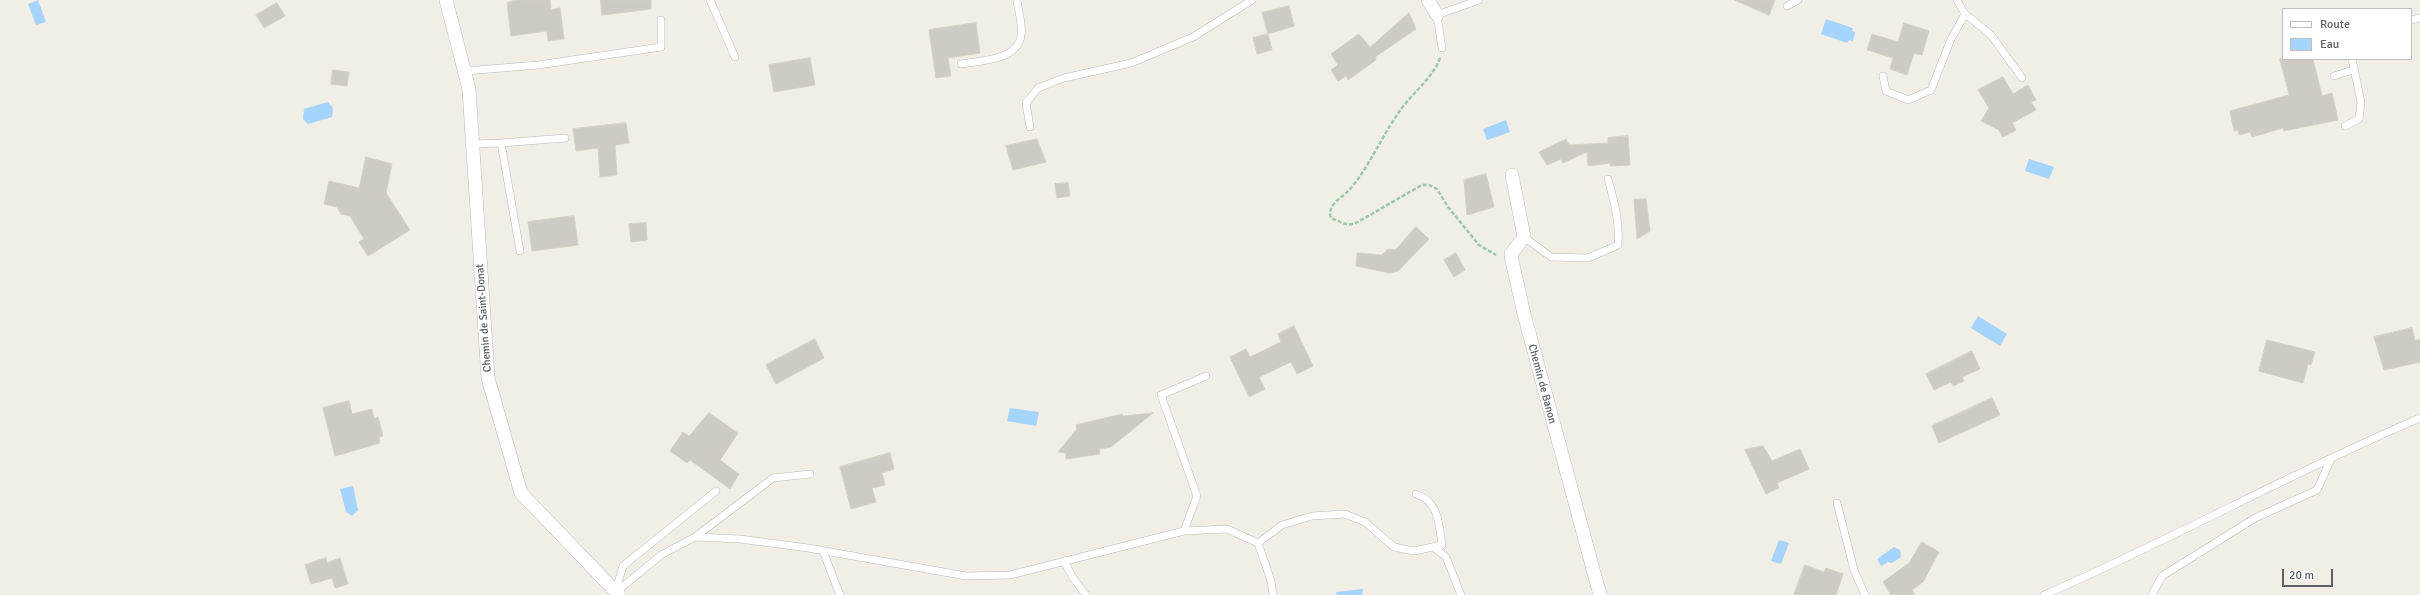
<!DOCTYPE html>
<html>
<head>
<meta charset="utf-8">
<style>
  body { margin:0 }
  #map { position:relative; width:2420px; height:595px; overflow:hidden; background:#f0eee5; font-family:Signika,sans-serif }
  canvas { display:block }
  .legend { position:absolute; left:2282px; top:8px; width:130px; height:52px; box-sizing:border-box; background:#fff; border:1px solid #bebfc2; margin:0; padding:5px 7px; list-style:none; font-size:12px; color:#5c6066 }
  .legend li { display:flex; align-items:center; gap:8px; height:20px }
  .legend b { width:20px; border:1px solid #bebfc2 }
  .scale { position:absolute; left:2282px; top:569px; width:51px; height:18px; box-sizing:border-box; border:2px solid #5c6066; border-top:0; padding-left:5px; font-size:12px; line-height:14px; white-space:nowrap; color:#5c6066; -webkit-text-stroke:3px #fff; paint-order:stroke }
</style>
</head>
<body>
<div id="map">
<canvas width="2420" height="595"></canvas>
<ul class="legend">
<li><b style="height:5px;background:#fff"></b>Route</li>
<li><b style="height:11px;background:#a5d4ff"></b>Eau</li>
</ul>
<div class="scale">20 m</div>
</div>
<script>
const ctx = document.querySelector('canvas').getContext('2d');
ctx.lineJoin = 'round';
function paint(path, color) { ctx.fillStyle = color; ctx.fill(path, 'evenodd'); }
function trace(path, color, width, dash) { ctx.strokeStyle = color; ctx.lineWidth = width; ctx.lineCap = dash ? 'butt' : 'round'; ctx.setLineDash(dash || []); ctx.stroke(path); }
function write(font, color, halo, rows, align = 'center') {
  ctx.font = font + ' Signika,sans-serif'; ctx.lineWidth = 3; ctx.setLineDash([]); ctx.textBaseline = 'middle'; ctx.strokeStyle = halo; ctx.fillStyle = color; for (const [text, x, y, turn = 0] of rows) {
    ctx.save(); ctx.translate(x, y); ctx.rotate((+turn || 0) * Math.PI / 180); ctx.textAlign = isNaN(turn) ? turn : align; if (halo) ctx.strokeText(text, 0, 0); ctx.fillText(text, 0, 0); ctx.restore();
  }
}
const water = new Path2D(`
  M38,0L46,22L36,25L28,4Z
  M1826,19L1853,28L1852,31L1855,32L1853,41L1849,40L1847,43L1821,34Z
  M328,102L333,108L332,117L308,124L303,119L304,109Z
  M1506,120L1510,132L1487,140L1483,129Z
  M2029,159L2054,167L2049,179L2025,171Z
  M1978,316L2007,334L2000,346L1971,328Z
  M1010,408L1039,412L1036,426L1007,421Z
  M353,486L358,510L352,516L346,512L340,489Z
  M1779,540L1789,543L1781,564L1771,561Z
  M1894,547L1900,550L1901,557L1892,563L1888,562L1881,566L1877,559Z
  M1363,589L1362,595H1337L1336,592Z`);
const building = new Path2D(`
  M515,0H550L551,10L560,8L564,39L548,41L547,31L511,36L507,3Z
  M601,0H651V9L602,15Z
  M1735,0H1775L1769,15Z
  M277,3L285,16L264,28L256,15Z
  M1289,6L1294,26L1268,34L1262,13Z
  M1409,13L1416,29L1375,57L1376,60L1348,80L1346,76L1338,81L1331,70L1338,65L1331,54L1359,34L1370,47Z
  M976,23L980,53L948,58L951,76L936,78L929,30Z
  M1904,23L1929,31L1922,55L1914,53L1907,75L1890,69L1893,58L1867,50L1872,34L1898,42Z
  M1268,34L1272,50L1257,54L1253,38Z
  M810,58L815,85L774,92L769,65Z
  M2280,59H2313L2322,96L2332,93L2338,120L2284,131L2283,128L2252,137L2250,132L2239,135L2238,130L2234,131L2230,111L2289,95Z
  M333,70L349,72L347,86L331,84Z
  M2003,77L2013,94L2028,85L2036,100L2031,102L2036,110L2012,123L2016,130L2003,137L1999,130L1981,121L1989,108L1978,90Z
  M626,123L629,143L615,145L617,175L600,177L598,148L576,151L573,129Z
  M1628,136L1630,165L1610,166V163L1588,166L1587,152L1563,163L1561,159L1547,165L1539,152L1566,139L1569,145L1608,143V138Z
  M1037,139L1046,162L1013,170L1006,146Z
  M366,157L392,164L386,193L410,230L368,256L359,242L364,239L350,216L341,214L337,207L324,204L329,181L359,188Z
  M1486,174L1494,207L1467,215L1464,180Z
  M1068,183L1070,196L1057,198L1055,184Z
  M1646,199L1650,231L1637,239L1634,200Z
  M574,216L578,245L532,251L528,222Z
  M646,223L647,240L631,242L629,224Z
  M1416,227L1429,239L1398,271L1390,273L1356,266L1357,253L1382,255L1388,249L1395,250Z
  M1456,253L1465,270L1454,277L1444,260Z
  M1294,326L1313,366L1297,374L1291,362L1259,377L1265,389L1249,397L1230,357L1246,349L1250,357L1281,342L1278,334Z
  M2412,328L2415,341L2420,339V362L2384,370L2374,337Z
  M815,339L824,358L776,384L766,365Z
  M2267,340L2315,352L2311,365L2308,364L2303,383L2259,371Z
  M1972,351L1980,369L1962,377L1964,381L1953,386L1951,382L1934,390L1926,374Z
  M1992,398L2000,415L1939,443L1932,426Z
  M349,401L352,414L372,409L374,419L378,417L383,436L379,437L380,443L335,456L323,408Z
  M709,413L738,433L720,460L739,474L730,489L690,460L687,463L670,451L683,432L689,436Z
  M1153,413L1111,447L1099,449L1100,454L1066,459V453L1058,452L1077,429L1076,425L1122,414L1123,416Z
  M1763,446L1772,461L1800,449L1809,469L1777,483L1779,488L1766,494L1745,450Z
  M890,453L894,469L882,473L885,485L872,488L876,502L851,509L840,467Z
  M1922,542L1939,552L1923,582L1912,590L1915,595H1891L1883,582L1909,563Z
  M326,558L327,563L340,558L348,584L335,588L332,578L311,584L305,565Z
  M1805,565L1824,572L1826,568L1843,574L1836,595H1794Z`);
const path = new Path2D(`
  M1440,58C1433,78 1411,94 1399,112C1382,136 1370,165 1351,188C1343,198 1326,204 1331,218L1348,225L1356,223L1422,185H1429L1437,189L1448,207L1479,245L1496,255`);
const service = new Path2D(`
  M710,0L735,57
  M1957,0L1965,14L1991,35L2022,78
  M1787,6L1798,0
  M2411,20L2420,18
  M1442,48L1437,15L1479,0
  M961,64C980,61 1019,60 1021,35C1023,24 1018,11 1017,0
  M465,71L538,65L661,47V20
  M1883,76L1886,91L1908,100L1931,90L1951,39L1965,14
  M2334,76L2353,70
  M2345,126L2359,119L2361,102L2352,59
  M1030,127L1026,103L1038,88L1064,78L1131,63L1193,37L1252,0
  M501,143L565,138
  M473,144L501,143L520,251
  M1524,237L1551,257L1588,258L1618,245C1620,222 1614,201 1608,179
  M1837,503L1854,570L1865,595
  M1184,531L1227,529L1258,543L1271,581L1273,595
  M695,537L773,478L810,474
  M1258,543L1282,525L1312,516L1345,514L1365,522L1394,547L1414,551L1442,545C1439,525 1439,501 1416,494
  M1434,548L1446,557L1461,595
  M823,551L840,595
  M1064,561L1073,578L1086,595
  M615,593L661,555L695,537L740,539L808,548L966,576L1010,575L1184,531L1197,496L1161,395L1206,376
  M615,593L623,566L716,491
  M2044,595C2171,540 2293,472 2420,418
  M2152,595L2162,576L2255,518L2317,490L2331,459`);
const minor = new Path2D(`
  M446,0L469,89L488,378L521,493L619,595
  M1428,0L1437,15
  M1512,175L1524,237L1511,254L1512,261L1524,314L1600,595`);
const streetNames = [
  ["Chemin de Saint-Donat",484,318,-94],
  ["Chemin de Banon",1542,384,75]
];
paint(water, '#a5d4ff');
paint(building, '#cdcbc4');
trace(building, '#d5d0c2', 1);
trace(service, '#b7babf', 8);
trace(minor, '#b7babf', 14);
trace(path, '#98caa8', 2.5, [4, 2]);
trace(service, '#fff', 7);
trace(minor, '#fff', 13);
write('11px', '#5c6066', '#fff', streetNames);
</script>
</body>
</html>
